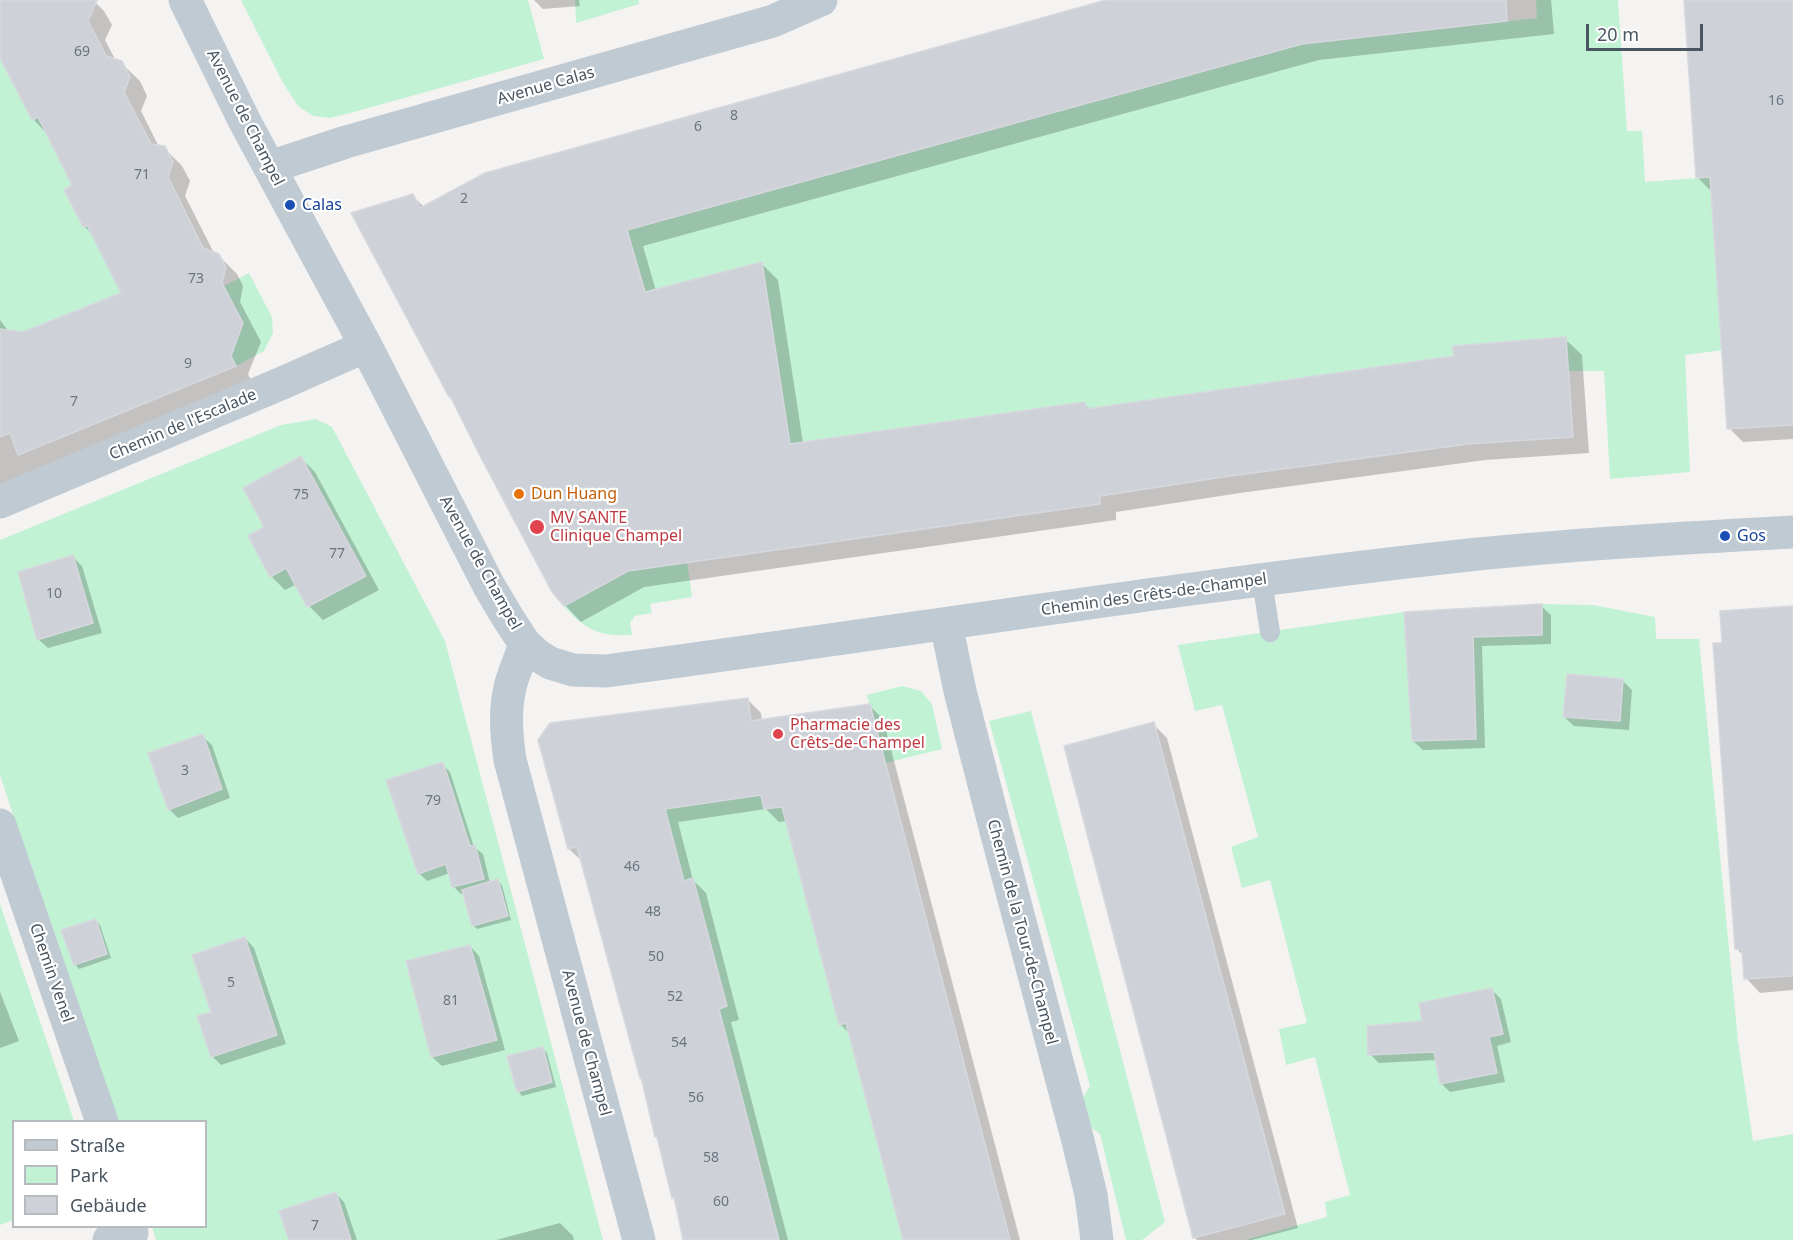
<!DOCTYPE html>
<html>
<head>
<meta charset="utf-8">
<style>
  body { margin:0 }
  #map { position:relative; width:1793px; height:1240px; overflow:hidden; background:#f5f2f2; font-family:"Noto Sans",sans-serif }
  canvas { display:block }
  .legend { position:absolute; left:12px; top:1120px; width:195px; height:108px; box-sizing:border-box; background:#fff; border:2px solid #b6bbc0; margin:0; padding:8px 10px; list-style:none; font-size:18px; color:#495661 }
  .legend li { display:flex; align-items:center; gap:12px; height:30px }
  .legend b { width:30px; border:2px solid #b6bbc0 }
  .scale { position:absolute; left:1586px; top:24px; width:117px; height:27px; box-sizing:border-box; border:3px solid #495661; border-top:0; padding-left:8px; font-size:18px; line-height:21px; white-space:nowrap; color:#495661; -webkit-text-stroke:4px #fff; paint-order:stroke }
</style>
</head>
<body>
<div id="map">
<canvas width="1793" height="1240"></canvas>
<ul class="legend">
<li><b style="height:8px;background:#c0cad2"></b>Straße</li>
<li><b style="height:16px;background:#c1f2d4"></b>Park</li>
<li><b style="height:16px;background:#ced1d7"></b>Gebäude</li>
</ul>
<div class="scale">20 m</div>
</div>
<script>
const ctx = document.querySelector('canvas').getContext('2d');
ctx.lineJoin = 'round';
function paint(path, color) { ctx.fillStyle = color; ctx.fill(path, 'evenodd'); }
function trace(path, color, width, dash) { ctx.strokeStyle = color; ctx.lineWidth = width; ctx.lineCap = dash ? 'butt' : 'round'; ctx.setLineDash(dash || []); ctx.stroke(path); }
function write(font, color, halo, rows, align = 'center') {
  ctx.font = font + ' "Noto Sans",sans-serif'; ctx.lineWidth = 4.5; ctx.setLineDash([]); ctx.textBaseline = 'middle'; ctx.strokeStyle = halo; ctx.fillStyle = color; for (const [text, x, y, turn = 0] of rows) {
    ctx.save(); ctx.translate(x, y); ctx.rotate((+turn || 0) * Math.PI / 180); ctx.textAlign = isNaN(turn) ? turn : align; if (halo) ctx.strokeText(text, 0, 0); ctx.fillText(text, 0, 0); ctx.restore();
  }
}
const green = new Path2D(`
  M241,0H528L544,59L354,112L330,118L313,116L298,106L283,83Z
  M575,0H639V4L576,23Z
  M1536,0H1618L1627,131H1642L1645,182L1710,177L1723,350L1685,355L1690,472L1610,479L1604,371H1568L1565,337L1453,346L1454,356L1087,409L1085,402L790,444L645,292L627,230L1302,44L1537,18Z
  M0,58L32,120L38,117L73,185L64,190L83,227L93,223L101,253L122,294L3,340L0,332Z
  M249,273L272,317L273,333L264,351L236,366L227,345L236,341L243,323L224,286Z
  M316,419L332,427L445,641L603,1240H156L152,1227L206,1226V1122L116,1121L66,977L0,775V540L281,425Z
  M687,562L692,597L650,604L652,613L634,616V618L630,622L632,635C600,637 585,630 564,606L628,571Z
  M1542,604L1593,605L1655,617L1656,639H1699L1738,1041L1753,1141L1793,1134V1240H1245L1327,1217L1325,1202L1350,1195L1315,1057L1286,1065L1279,1029L1307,1023L1270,880L1242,888L1231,847L1258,837L1222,705L1195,711L1178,645L1404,612Z
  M902,686L921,691L932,704L942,749L885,763L867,695Z
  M1031,711L1165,1222L1142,1240H1126L1100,1134L1089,1126L1078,1105L1090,1086L989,721Z
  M759,784L764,809L782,807L839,1025L846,1024L904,1240H779L719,1009L727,1006L693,878L684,881L673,840L644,844L664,797Z
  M0,904L74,1121L14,1122L13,1220L0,1225Z`);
const shadow = new Path2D(`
  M0,0H93L104,11L112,25L105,40L116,61L121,63L140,81L147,96L141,111L159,147L164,148L182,166L190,181L185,196L214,253L218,255L237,274L243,286L240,302L261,342L248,374L253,384L0,487V320L9,332L23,334L124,294L94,236L84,226L74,186L48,135L33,119L0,54Z
  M534,0H579L580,6L543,9Z
  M1115,0H1551L1554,34L1319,60L643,246L656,291L761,263L778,280L803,443L1085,404L1091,410L1456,358L1565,339L1582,355L1589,453L1485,460L1240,493L1116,512V520L644,587L581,622L565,605L413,196L424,207Z
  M1686,0H1793V439L1743,442L1729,428L1712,192L1697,177Z
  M301,458L315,472L379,590L323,620L309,606L297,584L285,590L271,576L266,527Z
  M73,557L82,566L102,633L48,648L38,639Z
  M1541,606L1551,615V644L1482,646L1485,748L1423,750L1413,741L1406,613Z
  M1793,607V990L1760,993L1746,978L1744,956L1736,948L1724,644Z
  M1623,681L1632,690L1629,730L1574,726L1564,717Z
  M748,700L761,713L762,721L869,705L883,719L1020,1240H905L851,1035L840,1024L787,821L779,822L766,809L678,822L693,880L706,893L739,1020L731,1022L788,1240H685L676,1200L673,1197L643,1079L641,1077L583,862L569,849Z
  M1153,724L1167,738L1298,1228L1252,1240H1197L1194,1237Z
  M202,736L212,745L230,798L178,818L169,809Z
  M442,764L450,772L474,847L483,854L490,883L498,881L502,885L511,920L477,929L473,925L465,893L461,894L453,886L450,873L427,881L419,873Z
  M95,920L100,925L111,958L79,969L75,964Z
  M245,938L254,948L286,1044L221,1065L212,1056L213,1013Z
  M470,946L479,956L505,1050L442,1066L432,1057Z
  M1492,990L1501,999L1511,1042L1497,1046L1505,1082L1450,1092L1441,1083L1437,1060L1379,1063L1370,1054L1424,1023Z
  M0,992L19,1041L0,1048Z
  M542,1048L547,1053L556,1087L522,1096L518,1091Z
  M335,1193L344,1202L357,1240H290Z
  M560,1223L573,1236L574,1240H496Z`);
const building = new Path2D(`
  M0,0H97L88,21L106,56L122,61L130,77L124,92L151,144L165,146L173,162L168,177L203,248L219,254L226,267L222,283L243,323L231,356L236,366L18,455L10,433L0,437V329L23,332L121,293L87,225L83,227L64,190L72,185L38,117L32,120L0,58Z
  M1106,0H1506L1507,21L1302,44L627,230L645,292L762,262L790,444L1085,402L1087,409L1454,356L1452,346L1566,337L1573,437L1468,444L1223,477L1100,496V504L628,571L564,606L552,592L479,454L450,396L449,397L351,213L413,194L420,208L485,173Z
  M1684,0H1793V425L1727,429L1710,177L1696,178Z
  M301,456L366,576L307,607L286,568L270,577L248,536L264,527L243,488Z
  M73,555L93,623L37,640L18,572Z
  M1542,604V635L1473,637L1476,739L1412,741L1404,612Z
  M1793,606V976L1744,979L1742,949H1735L1713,643H1722L1720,611Z
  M1567,674L1623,679L1620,721L1563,717Z
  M748,698L751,721L870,704L1010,1240H903L846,1023L839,1025L782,807L764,809L761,795L665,809L684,881L693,878L727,1006L719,1009L779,1240H683L674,1197L672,1198L657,1137H655L641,1077L640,1078L577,847L568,849L538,740L550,723Z
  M1154,722L1285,1214L1193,1238L1064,746Z
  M203,734L222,789L168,810L148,753Z
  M443,762L470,846L475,845L484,879L452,887L446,864L418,874L386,780Z
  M498,879L508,916L472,926L462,890Z
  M96,919L107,954L74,965L61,930Z
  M245,937L277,1035L211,1057L197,1016L211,1012L192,955Z
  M470,945L497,1040L431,1057L406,961Z
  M1492,988L1503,1034L1489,1037L1497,1073L1440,1084L1434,1052L1368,1055L1367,1026L1422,1021L1419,1003Z
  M543,1047L552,1082L517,1092L507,1056Z
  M336,1192L351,1240H289L279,1211Z`);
const lane = new Path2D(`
  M1262,581L1270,632`);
const street = new Path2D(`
  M185,0L245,122L366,346L489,586L508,618L525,644L537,655L550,663L573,670L606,671C894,633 1181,586 1469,555C1577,544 1685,538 1793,532
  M270,167L346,142L773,21L821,0
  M0,502L280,384L366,346
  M946,624L960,691L997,835L1078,1141L1091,1195L1097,1240
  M525,644C521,656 516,668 512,680C504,706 506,733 510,760L639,1240
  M0,825L102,1122
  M109,1240L132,1233`);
const markers = [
  [290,205,6,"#1a4fb4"],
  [519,494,6,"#e8710a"],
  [537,527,8,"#e0444e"],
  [1725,536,6,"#1a4fb4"],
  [778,734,6,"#e0444e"]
];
const numberNames = [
  ["69",82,52],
  ["16",1776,101],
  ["8",734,116],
  ["6",698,127],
  ["71",142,175],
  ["2",464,199],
  ["73",196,279],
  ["9",188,364],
  ["7",74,402],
  ["75",301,495],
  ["77",337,554],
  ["10",54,594],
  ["3",185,771],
  ["79",433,801],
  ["46",632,867],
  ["48",653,912],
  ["50",656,957],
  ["5",231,983],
  ["52",675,997],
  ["81",451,1001],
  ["54",679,1043],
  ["56",696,1098],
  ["58",711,1158],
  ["60",721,1202],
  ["7",315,1226]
];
const streetNames = [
  ["Avenue Calas",546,86,-16],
  ["Avenue de Champel",245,118,63],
  ["Chemin de l'Escalade",183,425,-23],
  ["Avenue de Champel",480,563,61],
  ["Chemin des Crêts-de-Champel",1154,595,-8],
  ["Chemin de la Tour-de-Champel",1022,932,75],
  ["Chemin Venel",51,973,71],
  ["Avenue de Champel",586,1043,75]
];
const transitNames = [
  ["Calas",302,205],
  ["Gos",1737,536]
];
const foodNames = [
  ["Dun Huang",531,494]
];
const healthNames = [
  ["MV SANTE",550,518],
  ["Clinique Champel",550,536],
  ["Pharmacie des",790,725],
  ["Crêts-de-Champel",790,743]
];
paint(green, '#c1f2d4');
paint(shadow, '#0003');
paint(building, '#ced1d7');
trace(building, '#d6d8de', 1.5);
trace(lane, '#c0cad2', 20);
trace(street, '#c0cad2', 33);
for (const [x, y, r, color] of markers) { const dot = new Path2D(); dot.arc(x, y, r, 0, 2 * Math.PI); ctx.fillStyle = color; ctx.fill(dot); trace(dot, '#fff', 2); }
write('14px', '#6a757e', null, numberNames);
write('16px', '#495661', '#fff', streetNames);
write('16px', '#164399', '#fff', transitNames, 'left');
write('16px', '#c56008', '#fff', foodNames, 'left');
write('16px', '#be3a42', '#fff', healthNames, 'left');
</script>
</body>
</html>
